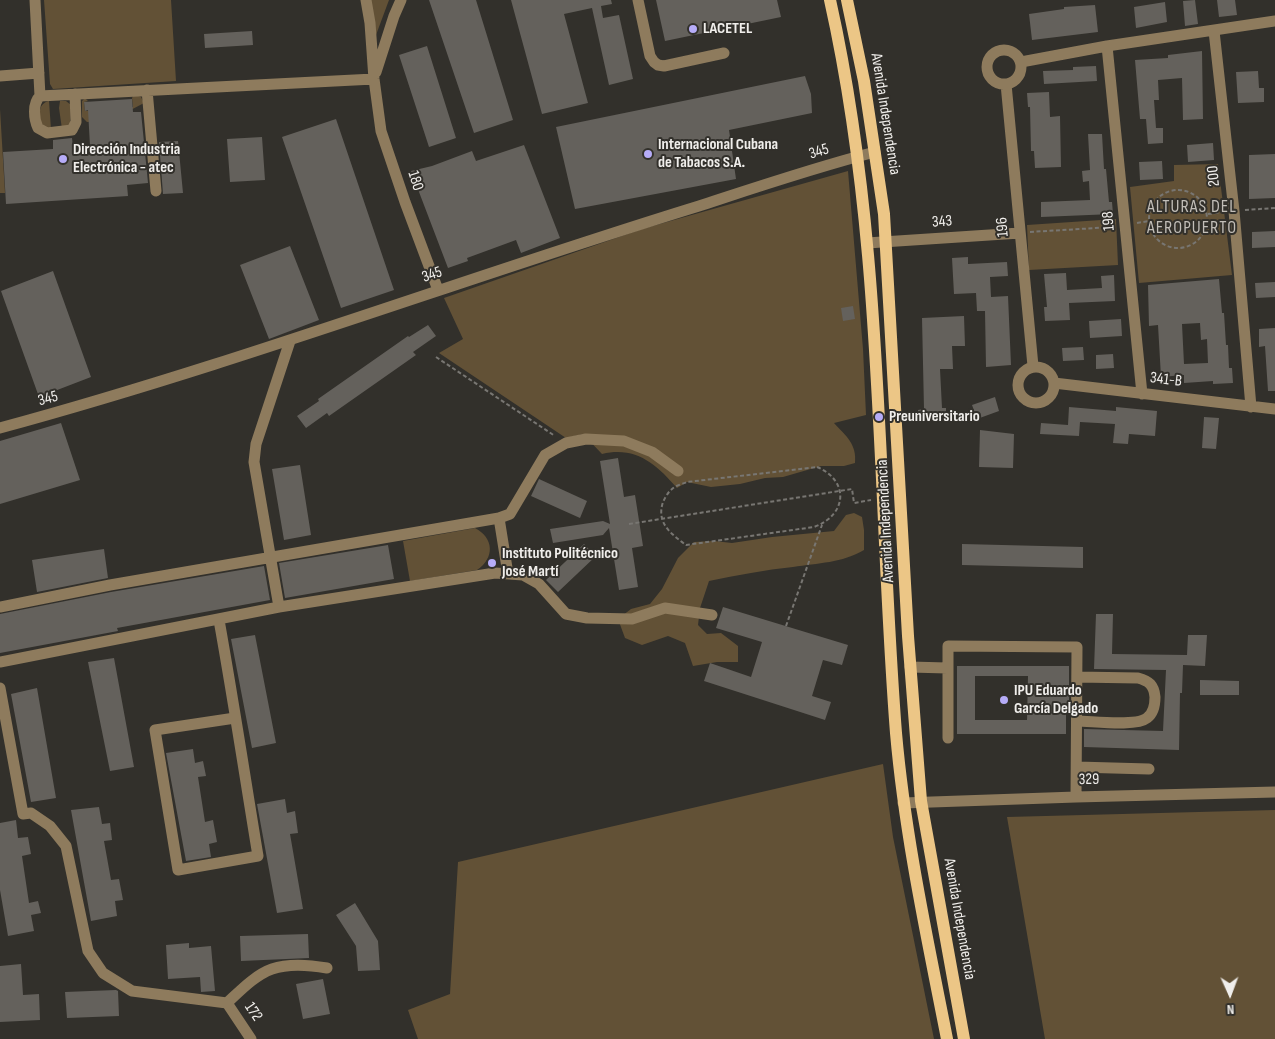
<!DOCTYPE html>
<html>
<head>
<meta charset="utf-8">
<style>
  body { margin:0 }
  #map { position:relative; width:1275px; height:1039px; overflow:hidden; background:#32302b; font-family:"Sofia Sans Condensed",sans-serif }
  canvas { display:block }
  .north { position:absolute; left:1205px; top:969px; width:50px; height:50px; -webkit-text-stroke:4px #32302b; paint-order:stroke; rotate:178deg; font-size:14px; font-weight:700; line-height:20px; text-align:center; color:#f0eeeb }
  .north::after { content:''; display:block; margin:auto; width:18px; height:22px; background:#f0eeeb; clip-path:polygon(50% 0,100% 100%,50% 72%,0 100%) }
</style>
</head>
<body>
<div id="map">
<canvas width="1275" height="1039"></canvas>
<div class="north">N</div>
</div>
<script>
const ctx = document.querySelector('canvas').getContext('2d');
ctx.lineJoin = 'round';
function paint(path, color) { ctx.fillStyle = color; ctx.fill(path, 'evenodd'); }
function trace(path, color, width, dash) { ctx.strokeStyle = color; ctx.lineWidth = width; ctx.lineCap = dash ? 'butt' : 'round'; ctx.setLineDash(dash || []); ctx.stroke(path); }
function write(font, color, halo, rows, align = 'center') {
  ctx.font = font + ' "Sofia Sans Condensed",sans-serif'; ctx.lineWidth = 4; ctx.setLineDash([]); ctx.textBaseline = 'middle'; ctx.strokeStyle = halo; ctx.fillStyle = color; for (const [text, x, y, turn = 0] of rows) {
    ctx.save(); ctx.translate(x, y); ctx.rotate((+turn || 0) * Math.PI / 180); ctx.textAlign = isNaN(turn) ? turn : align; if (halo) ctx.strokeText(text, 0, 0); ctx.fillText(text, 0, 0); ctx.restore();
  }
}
const green = new Path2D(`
  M44,0H171L176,81L53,89L50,84Z
  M370,0H389L376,35Z
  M134,94L141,97L144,103L125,113L120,120L87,122L82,117V101L85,98L88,101L84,102L85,111L133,107L132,98Z
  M49,101L51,129L45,127L40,122C40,112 38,104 49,101Z
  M60,101H66L71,105L70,125L62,129L59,108Z
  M0,109L5,193H0Z
  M1218,164L1232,275L1139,283L1130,187L1174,181V165Z
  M848,171L863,349L866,415L834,423C846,436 857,444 855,463L844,466H821L783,477L765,478L740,484L711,487L687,482L677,488C656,464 636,446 602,454L583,434L566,438L439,353L463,339L444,298L642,229Z
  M1116,219L1118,265L1029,270L1027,225Z
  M854,513L862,517L864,530V550C842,563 818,563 793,567C765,570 737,575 709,581L700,608L698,625L707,634L721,633L738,646V662H717L693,666L685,643L668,636L642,645L625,638L618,619L631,609L650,604L662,589L678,558L694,542L714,541L732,543L772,537L834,531L846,515Z
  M475,528C494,538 495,558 477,570L410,581L403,541Z
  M883,764L893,837L934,1039H418L408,1010L450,994L458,862Z
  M1275,810V1039H1045L1007,817Z`);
const building = new Path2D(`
  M429,0H476L513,120L474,133Z
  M511,0H611L612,4L601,6L603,18L619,15L633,79L609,85L592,8L564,14L588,103L542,114Z
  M656,0H777L781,17L665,41Z
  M1195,0L1198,24L1185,26L1183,1Z
  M1217,0H1235L1237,15L1219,17Z
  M1165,2L1167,22L1136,28L1134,7Z
  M1095,5L1098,32L1032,40L1029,14L1064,9V7Z
  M252,31L253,45L205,48L204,34Z
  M427,46L456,138L429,147L399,55Z
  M1202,51L1203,119L1183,120L1182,78L1158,80L1159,100H1154L1156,128H1163V143L1148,144L1146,119H1140L1135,60L1168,58V55Z
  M1096,66L1097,81L1044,84L1043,71L1073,70V67Z
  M1258,71L1259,88H1264V102L1238,103L1236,72Z
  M805,76L811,94L812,113L729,130L736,179L575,209L556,127Z
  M1049,92L1050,117L1060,116L1061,167L1035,168L1034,151H1031L1030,107H1028L1027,93Z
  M132,99L133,112H141L148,183L127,185L128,196L6,204L3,152L53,149V140L72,138L73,148L90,146L88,110L85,111L84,102Z
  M336,119L394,290L341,308L282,137Z
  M1088,134H1102L1104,169H1106L1109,202H1112L1113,214L1041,217V202L1090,200L1089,181L1083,182L1082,171L1090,170Z
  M262,137L265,180L230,182L227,139Z
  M178,141L183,193L163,194L159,142Z
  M1213,143L1214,160L1188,162L1187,145Z
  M524,145L560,238L521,253L516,240L467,258L468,261L448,268L411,171L432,166L472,151L476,161Z
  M1275,154V198L1249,199V155Z
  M1162,161L1163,179L1140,180L1139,162Z
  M1275,231V247L1252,248V232Z
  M290,246L319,320L269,339L240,265Z
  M968,257V264L1007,262L1008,276L990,277L991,297L1008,296L1011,365L986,367L985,311H977L976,293L954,294L952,258Z
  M53,271L91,377L39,397L1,291Z
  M1066,273L1067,290L1102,288L1101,276L1114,275L1115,301L1069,303L1070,320L1045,321L1044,307H1047L1044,274Z
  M1219,279L1222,313H1224L1226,345H1228L1229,368H1232L1233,383L1213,384V381L1184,383V375L1161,377L1158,325L1149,326L1148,285ZM1200,323L1201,340L1207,339L1208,363L1184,364L1182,324Z
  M1275,282V297L1256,298L1255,283Z
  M853,306L855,319L843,321L841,308Z
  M964,316L965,346H952L953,369H940L942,408H946V417L918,418V410L924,409L922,318Z
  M1121,319L1122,336L1090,338L1089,321Z
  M428,325L436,336L413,352L416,355L329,416L327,413L306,428L297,416L319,401L318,399L408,336L409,337Z
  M1275,328V391H1268L1265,346L1259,347V329Z
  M1083,347L1084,360L1063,361L1062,348Z
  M1113,354L1114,368L1096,369V355Z
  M995,397L999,411L977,419L972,405Z
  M1069,407L1116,411V407L1157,411L1155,436L1129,434L1128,444L1113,443L1115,424L1080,422L1079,436L1040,434L1041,423L1068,425Z
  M1204,417L1219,418L1216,449L1202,448Z
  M61,423L80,480L0,504V441Z
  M980,430L1014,434L1013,468L979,467Z
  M618,458L624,497L635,495L643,546L632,548L638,587L619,590L609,528L603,535L553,543L550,529L603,521L610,524L600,461Z
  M300,465L311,535L284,540L272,469Z
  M539,479L587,501L580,518L531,496Z
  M584,544L596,556L558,592L546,580Z
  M962,544L1083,547V568L962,565Z
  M388,545L394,579L285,598L279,563Z
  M104,549L108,578L37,592L32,560Z
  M264,566L270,600L117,628L118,631L0,653V614L111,592Z
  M723,607L848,645L842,665L823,660L812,696L831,702L825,720L704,681L710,663L751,677L762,642L716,628Z
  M1096,614H1113L1112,654L1187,655L1188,635H1207L1205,666L1183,665L1182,693H1180L1179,750L1084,747V729L1163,731L1166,670L1094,669Z
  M255,635L276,743L252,748L231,639Z
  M114,658L134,767L110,771L88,662Z
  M957,666H1069V706H1066V734H957ZM975,676H1028L1027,720H975Z
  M1200,680L1239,681V695H1200Z
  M37,688L56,798L31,802L11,694Z
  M193,749L195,763L203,761L206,776L198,777L205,822L213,820L217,842L209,844L211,857L186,861L166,753Z
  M285,799L287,813L295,811L298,833L290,834L303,909L277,913L257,804Z
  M99,807L102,824L110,823L112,840L104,841L111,880L119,879L123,900L115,901L117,916L91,921L71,810Z
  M16,820L18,838L28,837L31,854L22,856L29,903L38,901L41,913L31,915L34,931L8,936L0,890V823Z
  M355,903L378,941L380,970L358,971L356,946L336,915Z
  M308,934L309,958L241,961L240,936Z
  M189,943V948L211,946L215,991L201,992L200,977L168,979L166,945Z
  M21,964L23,995L39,994L40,1020L0,1022V966Z
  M323,979L330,1014L303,1019L296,984Z
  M116,990L118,991L119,1016L67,1018L65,992Z`);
const path = new Path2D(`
  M1149 219a29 29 0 1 1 58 0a29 29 0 1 1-58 0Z
  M1245,210L1275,208
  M1208,214L1223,212
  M1137,223L1149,221
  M1030,232L1113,227
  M436,357L555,436
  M817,467C850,481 847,515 814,527L686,545C671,534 656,523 663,502C665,498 668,492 672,489C675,486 682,484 687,482Z
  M629,524L852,489L854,503L871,500
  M786,626L822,525`);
const minor = new Path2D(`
  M35,0L40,96C32,104 34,119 38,128L47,133L72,130L76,122L75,94
  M366,0L370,23L374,79L381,131L405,202L438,290
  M638,0L650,56L654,62L658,65L664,66L724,53
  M1214,31L1234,211L1251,407
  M1107,46L1142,394
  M987 67a17 17 0 1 1 34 0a17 17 0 1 1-34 0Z
  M1021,62L1107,46L1275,21
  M376,72L394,16L401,0
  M0,76L39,73
  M1006,84L1033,366
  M147,90L156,191
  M40,96L374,79
  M867,243L1020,233
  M1018 385a18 18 0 1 1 36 0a18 18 0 1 1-36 0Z
  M1054,383L1275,409
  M0,428C236,364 465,278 699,206C757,187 816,167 875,152
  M499,518L508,574
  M0,607L110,585L499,518L510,514L545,455L566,443L586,439L624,441L652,452L678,471
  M279,607L495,573L523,575L539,584L566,614L587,618L632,619L665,608L712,615
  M219,620C233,698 245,777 258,856L178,870L155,730L235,718
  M0,662L279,607L254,462L256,444L290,341
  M910,667L947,668
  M0,688L23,814L31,813L50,826L66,846L88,951L103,973L132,991L227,1003C240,991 255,975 272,969C289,963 310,965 327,968
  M1077,721C1092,721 1136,727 1147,718C1154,713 1155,704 1155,697C1154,685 1149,681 1138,678L1077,677
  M948,738V646L1077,647L1076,797
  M1077,767L1149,769
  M903,803L1076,797L1275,792
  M227,1003L251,1039`);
const major = new Path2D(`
  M830,0C884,241 877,489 896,733C905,836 927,937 947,1039
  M847,0L864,81L884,214L908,636L921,801L964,1039`);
const markers = [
  [693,29,5,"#b6acf8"],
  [648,154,5,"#b6acf8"],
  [63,159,5,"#b6acf8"],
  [879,417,5,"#b6acf8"],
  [492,563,5,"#b6acf8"],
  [1004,700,5,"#b6acf8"]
];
const poiNames = [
  ["LACETEL",703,29],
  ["Internacional Cubana",658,145],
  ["de Tabacos S.A.",658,163],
  ["Dirección Industria",73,150],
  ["Electrónica - atec",73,168],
  ["Preuniversitario",889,417],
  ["Instituto Politécnico",502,554],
  ["José Martí",502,572],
  ["IPU Eduardo",1014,691],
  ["García Delgado",1014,709]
];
const streetNames = [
  ["Avenida Independencia",885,114,81],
  ["345",819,152,-17],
  ["200",1214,176,-96],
  ["180",415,181,72],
  ["198",1109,221,-94],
  ["343",942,222,-4],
  ["196",1003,227,-95],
  ["345",432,275,-19],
  ["341-B",1166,380,7],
  ["345",48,399,-15],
  ["Avenida Independencia",886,521,-93],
  ["329",1089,780,-1],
  ["Avenida Independencia",959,919,80],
  ["172",253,1012,56]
];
const neighbourhoodNames = [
  ["ALTURAS DEL",1192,207],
  ["AEROPUERTO",1192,228]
];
paint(green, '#625136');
paint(building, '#64615c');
trace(path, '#787672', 2, [4, 2.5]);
trace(minor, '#8e7b5d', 11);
trace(major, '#ecc686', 12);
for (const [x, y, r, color] of markers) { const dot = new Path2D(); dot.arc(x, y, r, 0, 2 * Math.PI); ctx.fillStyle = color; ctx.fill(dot); trace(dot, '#32302b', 2); }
write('bold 16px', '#f0eeeb', '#32302b', poiNames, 'left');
write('16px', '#f0eeeb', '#32302b', streetNames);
ctx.letterSpacing = '1px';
write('18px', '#c2beb8', '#32302b', neighbourhoodNames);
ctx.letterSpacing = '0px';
</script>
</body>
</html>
